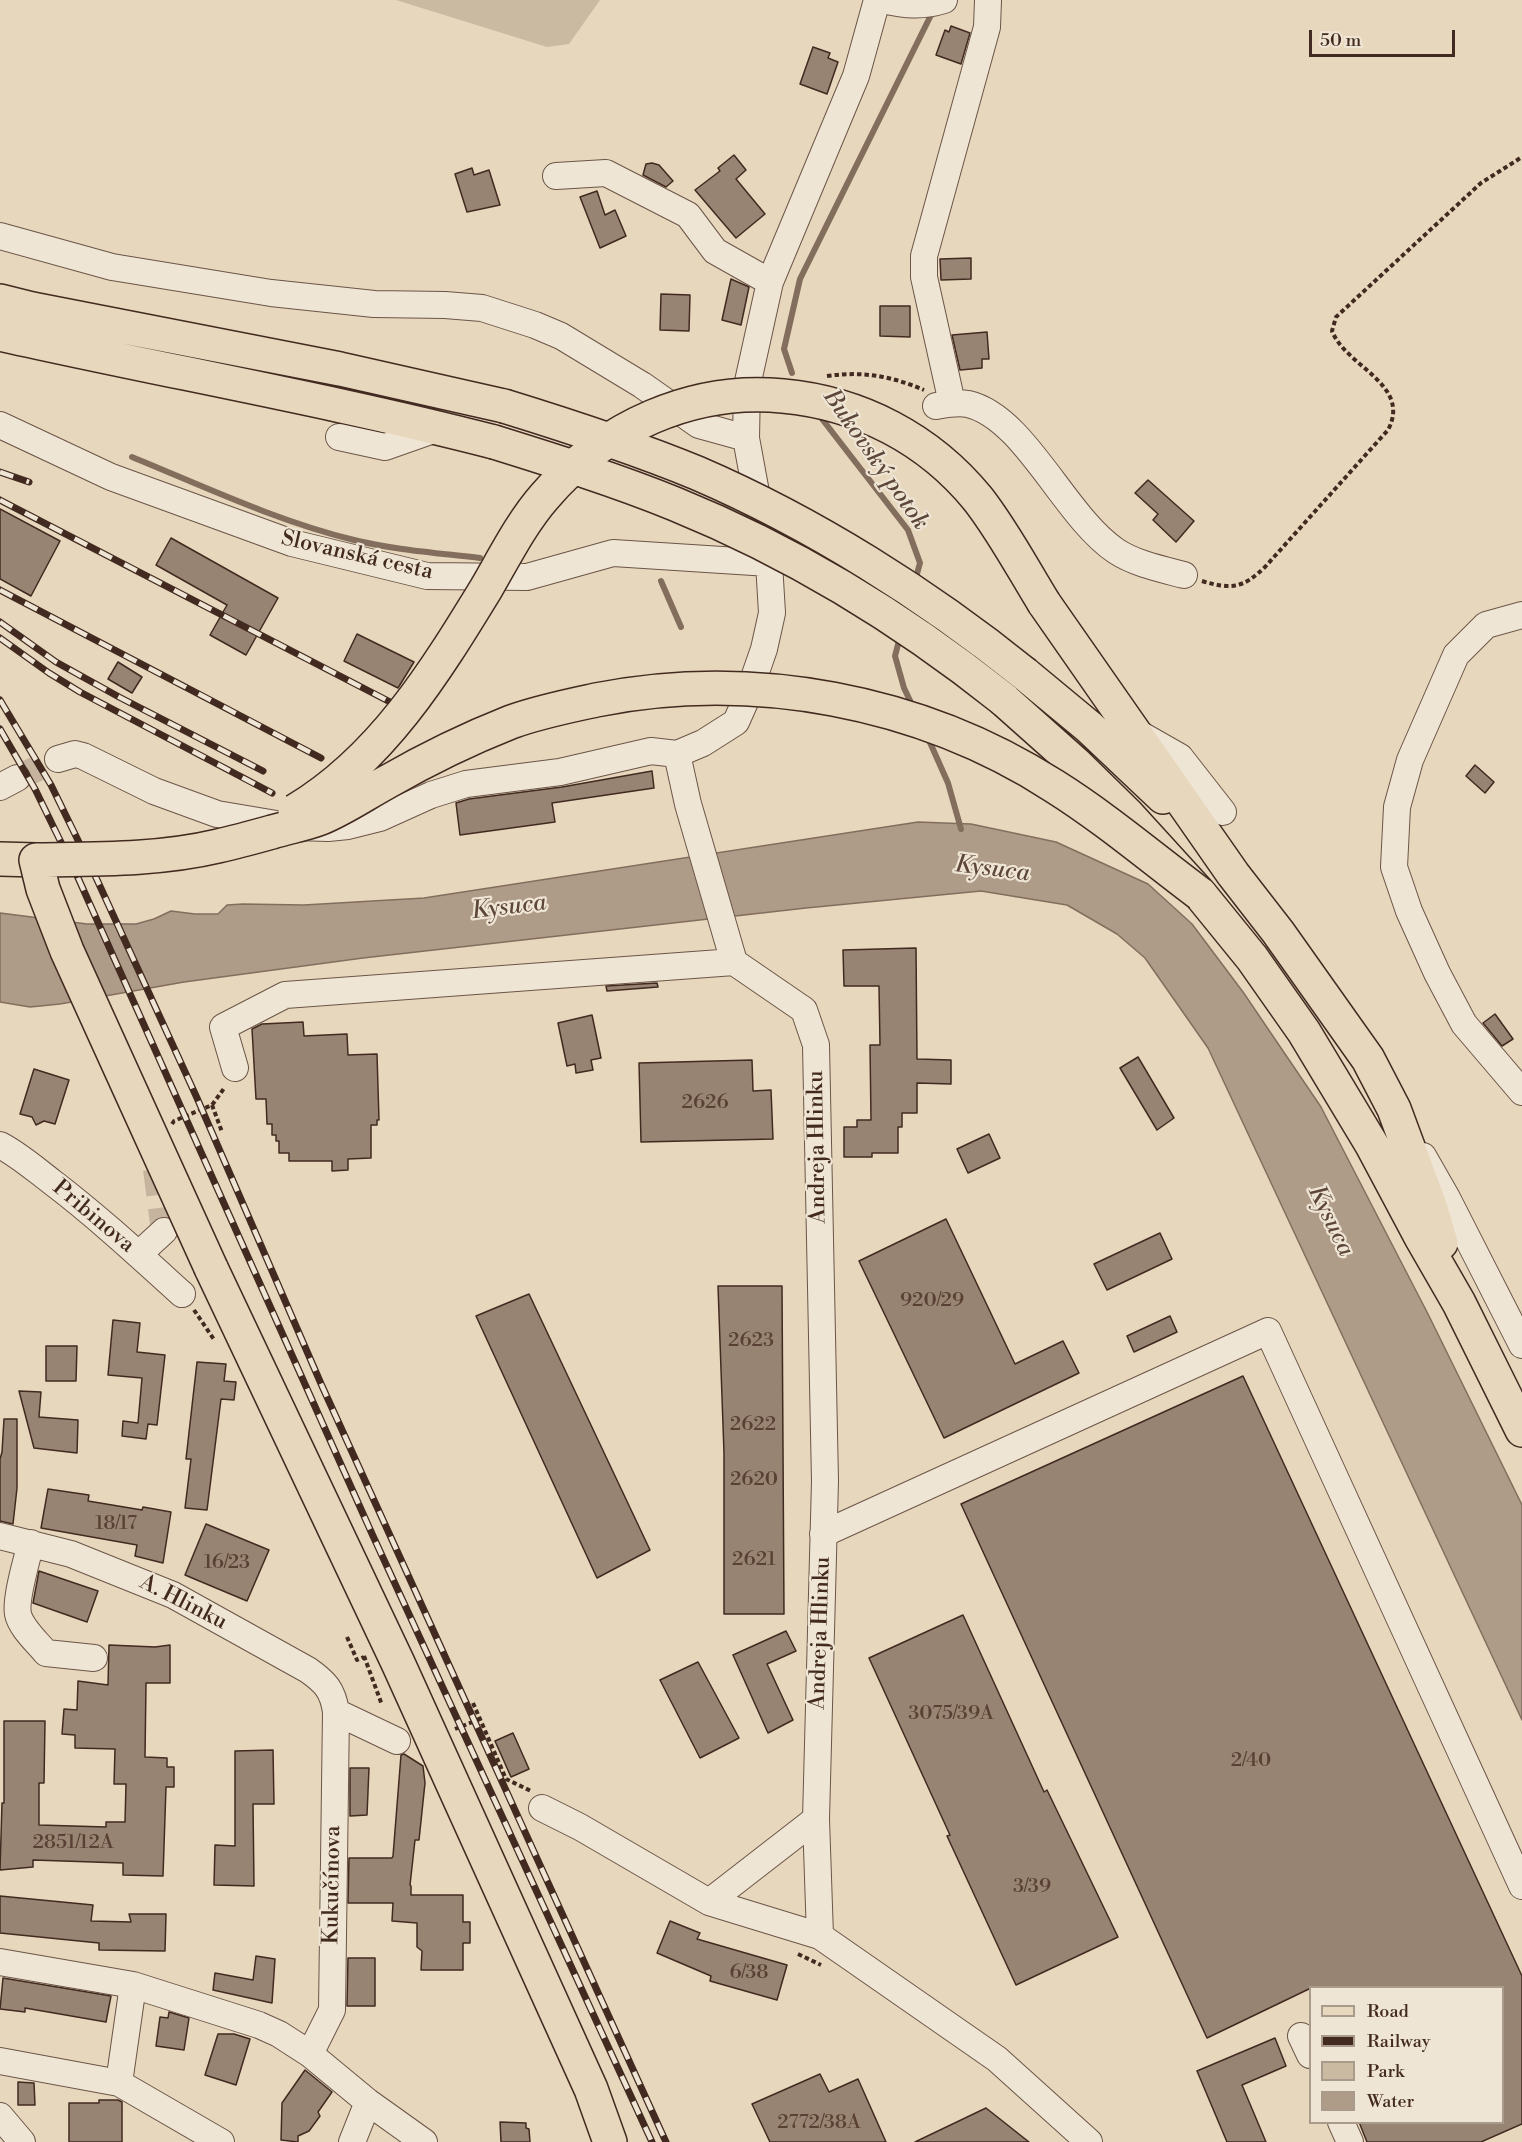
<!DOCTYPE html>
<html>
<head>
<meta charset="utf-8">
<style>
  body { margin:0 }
  #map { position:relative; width:1522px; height:2142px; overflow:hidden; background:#e7d7bd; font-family:"Libre Bodoni",serif }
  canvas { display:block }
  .legend { position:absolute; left:1309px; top:1986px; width:195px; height:138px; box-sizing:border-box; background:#efe5d4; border:2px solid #aa9a8c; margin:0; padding:8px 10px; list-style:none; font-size:18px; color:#422a20 }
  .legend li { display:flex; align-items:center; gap:12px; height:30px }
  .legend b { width:30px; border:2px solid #aa9a8c }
  .scale { position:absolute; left:1309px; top:30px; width:146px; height:27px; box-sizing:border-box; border:3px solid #422a20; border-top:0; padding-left:8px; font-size:18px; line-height:21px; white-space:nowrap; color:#422a20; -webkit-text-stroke:4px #efe5d4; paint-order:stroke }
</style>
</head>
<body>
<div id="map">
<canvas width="1522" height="2142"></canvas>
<ul class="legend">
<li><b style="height:8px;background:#e7d7bd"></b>Road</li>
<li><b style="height:8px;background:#422a20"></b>Railway</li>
<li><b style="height:16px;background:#cbbaa2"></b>Park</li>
<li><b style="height:16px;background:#af9c88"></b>Water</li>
</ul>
<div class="scale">50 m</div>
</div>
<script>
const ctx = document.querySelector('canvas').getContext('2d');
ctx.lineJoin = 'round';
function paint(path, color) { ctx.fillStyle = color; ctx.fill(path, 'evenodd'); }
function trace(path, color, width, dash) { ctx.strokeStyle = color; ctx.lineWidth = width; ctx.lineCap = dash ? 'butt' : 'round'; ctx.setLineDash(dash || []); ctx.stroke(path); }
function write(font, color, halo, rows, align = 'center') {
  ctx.font = font + ' "Libre Bodoni",serif'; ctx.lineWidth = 4.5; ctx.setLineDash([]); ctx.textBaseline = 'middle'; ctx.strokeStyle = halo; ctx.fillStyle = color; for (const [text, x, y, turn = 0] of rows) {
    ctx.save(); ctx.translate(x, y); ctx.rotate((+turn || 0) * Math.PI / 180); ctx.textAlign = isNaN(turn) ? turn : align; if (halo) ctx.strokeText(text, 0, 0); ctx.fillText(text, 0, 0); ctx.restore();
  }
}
const green = new Path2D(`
  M396,0H600L569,44L547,47Z`);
const water = new Path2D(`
  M918,822L971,824L1056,842L1148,884L1192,924L1243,992L1321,1107L1428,1314L1522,1505V1720L1208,1048L1145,958L1117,934L1067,905L981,891L806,908L363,958L184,982L60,1004L30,1007L0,1002V913L87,924H136L154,919L171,911L195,914H218L227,905L243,904L304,905L424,898Z`);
const stream = new Path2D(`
  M792,373L784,349L800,279L934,9
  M819,415L908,530L920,563L915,581
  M132,457C205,487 277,521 354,540C395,550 438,553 480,558
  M661,581L681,627
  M900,637L895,656L904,688L914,709
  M928,738L948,783L961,829`);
const building = new Path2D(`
  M951,26L970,33L961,64L936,55L945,30L949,32Z
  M813,47L830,53L828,58L838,62L827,94L800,84Z
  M734,155L746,170L736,179L765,214L736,238L695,190L720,171L718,168Z
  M652,163L659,165L673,181L666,187L643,175L646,164Z
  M472,168L474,175L489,170L500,205L467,212L455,174Z
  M597,191L605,215L615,210L626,236L600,248L580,197Z
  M971,258V279L941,280L940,259Z
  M731,279L749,287L741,325L722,320Z
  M661,294L690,295L689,331L660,330Z
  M880,306H910V337L880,336Z
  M987,332L989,359H982V368L960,370L952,335Z
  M1148,480L1194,521L1176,542L1153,520L1158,514L1135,493Z
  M0,509L60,541L31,596L0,579Z
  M171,538L278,598L246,655L210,635L227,605L156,565Z
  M357,634L414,662L398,688L344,661Z
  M118,662L142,677L132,693L108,679Z
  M1475,765L1494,782L1485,793L1466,776Z
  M652,771L654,788L552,803L555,822L460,835L456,803L469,799L562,787Z
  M916,948L917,1059L951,1060V1084L917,1083V1113H902V1127H898V1153H872V1157H844V1127H857V1120H871L870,1045H880L879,986H844L843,950Z
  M657,983L658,987L607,991L606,986Z
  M1495,1014L1513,1039L1502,1046L1483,1023Z
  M592,1015L601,1058L591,1060L593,1070L576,1073L575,1064L567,1066L558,1023Z
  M303,1022L304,1036L347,1034L348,1055L377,1054L379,1120H377V1125H371V1158L348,1159V1170L332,1171V1161H289V1153H279V1141H276V1135H272V1124H267L266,1099H256L252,1029L262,1024Z
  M1138,1057L1174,1118L1157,1130L1120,1068Z
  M752,1060L753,1091L771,1090L773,1139L641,1142L639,1063Z
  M34,1069L69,1080L55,1124L44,1121L36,1125L32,1117L20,1114Z
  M989,1134L1000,1158L968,1173L957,1149Z
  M946,1219L1015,1364L1063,1341L1079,1373L944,1438L859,1261Z
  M1160,1233L1172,1259L1107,1290L1094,1264Z
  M718,1286H782L784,1614H724V1453Z
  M529,1294L650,1550L597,1578L476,1316Z
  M1170,1316L1177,1332L1134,1352L1127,1336Z
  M113,1320L140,1323L137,1352L165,1355L157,1425L148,1424L146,1439L122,1436L123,1421L138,1423L142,1378L108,1375Z
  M46,1346H77L76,1381H46Z
  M197,1362L226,1364L224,1381L236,1382L234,1400L221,1399L207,1510L185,1508L191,1459H186Z
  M1243,1376L1522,1976V2124L1481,2142H1367L1359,2122H1503V1988H1311L1207,2038L961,1504Z
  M19,1391L41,1392L39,1417L78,1420L77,1453L34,1448Z
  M4,1419H17V1488L13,1524L0,1521V1459L2,1452Z
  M48,1489L89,1495L88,1501L142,1510L143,1507L171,1512L163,1563L135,1556L137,1545L41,1528Z
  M206,1524L269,1550L247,1601L185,1575Z
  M39,1571L98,1591L87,1622L33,1603Z
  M963,1615L1044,1792L1047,1790L1118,1937L1016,1985L947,1836L950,1835L869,1658Z
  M786,1631L796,1651L767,1664L793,1720L768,1733L733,1655Z
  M109,1645L155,1647L170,1645V1683H146L145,1757L167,1758V1767H174V1787H166L163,1876L123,1875V1863L33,1860V1867L0,1870L2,1803H4V1721H45L44,1783H39V1825L106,1827V1822H125L126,1784H114L115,1749L75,1748V1735L62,1734L64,1709L77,1710L78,1681L108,1685Z
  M698,1662L739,1738L700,1758L660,1680Z
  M513,1733L529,1769L511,1777L495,1741Z
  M273,1750L274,1804H253L254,1886L214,1885L215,1845L235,1846V1751Z
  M404,1754L423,1766L425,1783L419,1840H415L410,1885L411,1886V1895H463V1922H470V1943H463V1970H421L422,1951L417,1947V1923L392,1921L393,1903H348L349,1858H392L393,1856L401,1755Z
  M350,1768H369L367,1815L350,1816Z
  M0,1896L93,1905L91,1921L131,1922L129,1914H166L165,1951L99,1950V1943L0,1933Z
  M670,1921L700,1933L697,1939L787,1965L777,2000L710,1981L711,1976L657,1953Z
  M256,1956L275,1959L272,2003L213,1990L215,1973L253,1980Z
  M348,1958H375V2006H347Z
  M3,1978L111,1996L106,2022L25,2008V2012L0,2009Z
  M169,2012L189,2018L184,2050L156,2046L160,2017L168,2018Z
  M218,2034H234L250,2039L236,2085L205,2075Z
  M1275,2038L1286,2066L1242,2085L1266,2142H1227L1197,2071Z
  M305,2070L332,2092L318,2112L320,2116L309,2131L298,2136V2142L281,2140L282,2103Z
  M820,2074L829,2092L858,2079L886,2142H770L752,2104Z
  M18,2082L34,2083L35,2105H18Z
  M99,2100H118L122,2102V2142H69V2103H99Z
  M986,2108L1029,2142H915Z
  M500,2122L526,2123V2128L529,2129L530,2142H501Z`);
const minorTunnel = new Path2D(`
  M17,778L58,759
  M156,1169L164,1231`);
const path = new Path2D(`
  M827,376C863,371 891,376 924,390
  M1202,581C1232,590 1243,588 1265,567L1388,430C1412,384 1346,367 1332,331L1336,317L1481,183L1522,157
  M212,1105L222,1132
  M172,1124L174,1121L212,1105L225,1087
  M194,1310L215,1341
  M347,1637L357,1660L364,1657
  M364,1656L382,1705
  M473,1703L506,1779L531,1791
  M455,1729L480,1719
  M798,1954L821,1965`);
const minor = new Path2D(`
  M883,0C905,5 922,7 944,0
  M556,176L606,173L688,215L715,251L770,282
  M0,236L112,267L271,293L374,304L445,305L482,308L535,325L561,336L642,385L699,425L746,438
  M952,403L924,277V256L987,27L988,0
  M936,406C947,404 957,402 968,404C1025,417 1064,516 1116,551C1136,564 1161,569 1184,575
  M0,425L111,477L292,543L427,576L527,577L613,553L769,563
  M339,437L385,447L439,428
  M1522,615L1486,625L1456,655L1410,760L1397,807L1394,867L1409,911L1437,973L1464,1024L1522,1092
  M1136,732L1180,757L1223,812
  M677,754L688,804L734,962L804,1010L816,1045L825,1481L816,1819L820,1936
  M58,759L75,754L83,756L154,791L217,814L294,827L328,828L348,826L380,818L431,795L466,784L560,772L651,751L677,754L703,743L736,722L748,695L764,649L772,613L769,563L746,438L747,386L770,282L856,76L877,0
  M0,787L17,778
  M235,1068L223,1027L285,995L734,962
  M0,1145C19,1155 35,1169 52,1182C98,1217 140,1256 182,1294
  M1423,1156L1447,1198L1522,1345
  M139,1254L164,1231
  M823,1534L1268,1331L1522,1886
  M0,1536L71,1554L173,1595L308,1670C325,1682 333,1690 336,1712L332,2010L310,2054
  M31,1543C27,1559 15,1599 18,1614C21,1628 37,1642 46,1653L94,1658
  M336,1712L397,1741
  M542,1808L580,1827L709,1902L820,1936L997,2059L1089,2142
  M709,1902L816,1819
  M0,1962L133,1985L259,2025L279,2034L310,2054L368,2102L424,2142
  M1301,2036L1310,2055
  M0,2061L119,2083L221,2142
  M119,2083L133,1985
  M0,2116L22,2142
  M1341,2122L1350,2142
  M352,2142L368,2102`);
const major = new Path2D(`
  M1044,603L1233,874L1278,932L1368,1059L1394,1109L1430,1206L1441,1243
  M1025,674L1089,727L1163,797
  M1003,699L1076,764L1128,815L1200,894L1252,958L1304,1032L1372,1145L1421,1237L1459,1303L1522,1430
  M0,859L36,860
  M211,1268L398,1663L591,2089L610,2142`);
const highway = new Path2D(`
  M0,301L32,309L340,369L504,406
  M0,334C165,371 331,400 494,442`);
const rail = new Path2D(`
  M0,472L29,482
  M0,500L394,704
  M0,590L321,758
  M0,622L56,662L119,697L263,771
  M0,638L49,673L80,692L272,793
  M0,700L51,785L93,871L197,1098L322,1386L666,2142
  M0,729L35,789L75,871L373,1536L652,2142`);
const majorBridge = new Path2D(`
  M295,811C382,759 435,672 487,587C505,556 522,522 545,496C604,427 693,387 783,396C860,403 929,439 978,499C1003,531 1023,569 1044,603
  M211,1268L67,951L43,889L36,860C96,859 159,860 218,846C236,842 254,837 272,832C288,827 306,824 321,818C343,809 365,794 387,782C427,759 468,739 511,722C538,712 568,706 596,700C752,669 920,700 1054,786C1105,818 1152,858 1200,894`);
const highwayBridge = new Path2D(`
  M504,406C569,426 634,447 697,473C813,523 927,595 1025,674
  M494,442C555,461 616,480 675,504C793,552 904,620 1003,699`);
const numberNames = [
  ["2626",705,1103],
  ["920/29",932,1301],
  ["2623",751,1341],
  ["2622",753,1425],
  ["2620",754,1480],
  ["18/17",116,1524],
  ["2621",754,1560],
  ["16/23",227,1563],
  ["3075/39A",951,1714],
  ["2/40",1251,1761],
  ["2851/12A",73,1843],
  ["3/39",1032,1887],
  ["6/38",749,1973],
  ["2772/38A",819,2123]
];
const streetNames = [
  ["Slovanská cesta",357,556,13],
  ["Andreja Hlinku",818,1147,-91],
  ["Pribinova",93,1217,40],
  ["A. Hlinku",183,1603,27],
  ["Andreja Hlinku",821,1633,-88],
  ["Kukučínova",333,1885,-89]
];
const waterNames = [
  ["Bukovský potok",875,460,55],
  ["Kysuca",992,870,7],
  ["Kysuca",509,908,-7],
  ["Kysuca",1330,1221,64]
];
paint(green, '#cbbaa2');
paint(water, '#af9c88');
trace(water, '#836e5e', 1.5);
trace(stream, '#836e5e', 6);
paint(building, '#988472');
trace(building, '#422a20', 1.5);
trace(minorTunnel, '#c6b49e', 26, [26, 13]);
trace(minor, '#6b5547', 28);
trace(major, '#422a20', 36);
trace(highway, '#422a20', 36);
trace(path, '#422a20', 4, [4.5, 3]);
trace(minor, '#efe5d4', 26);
trace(major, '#e7d7bd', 33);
trace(highway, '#e7d7bd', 33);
trace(rail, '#422a20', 7);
trace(rail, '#efe5d4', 4.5, [14]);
trace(majorBridge, '#422a20', 36, []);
trace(highwayBridge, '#422a20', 36, []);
trace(majorBridge, '#e7d7bd', 33);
trace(highwayBridge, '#e7d7bd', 33);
write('20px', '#584034', null, numberNames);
write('22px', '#422a20', '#efe5d4', streetNames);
write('italic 24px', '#5d463a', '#efe5d4', waterNames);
</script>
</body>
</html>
